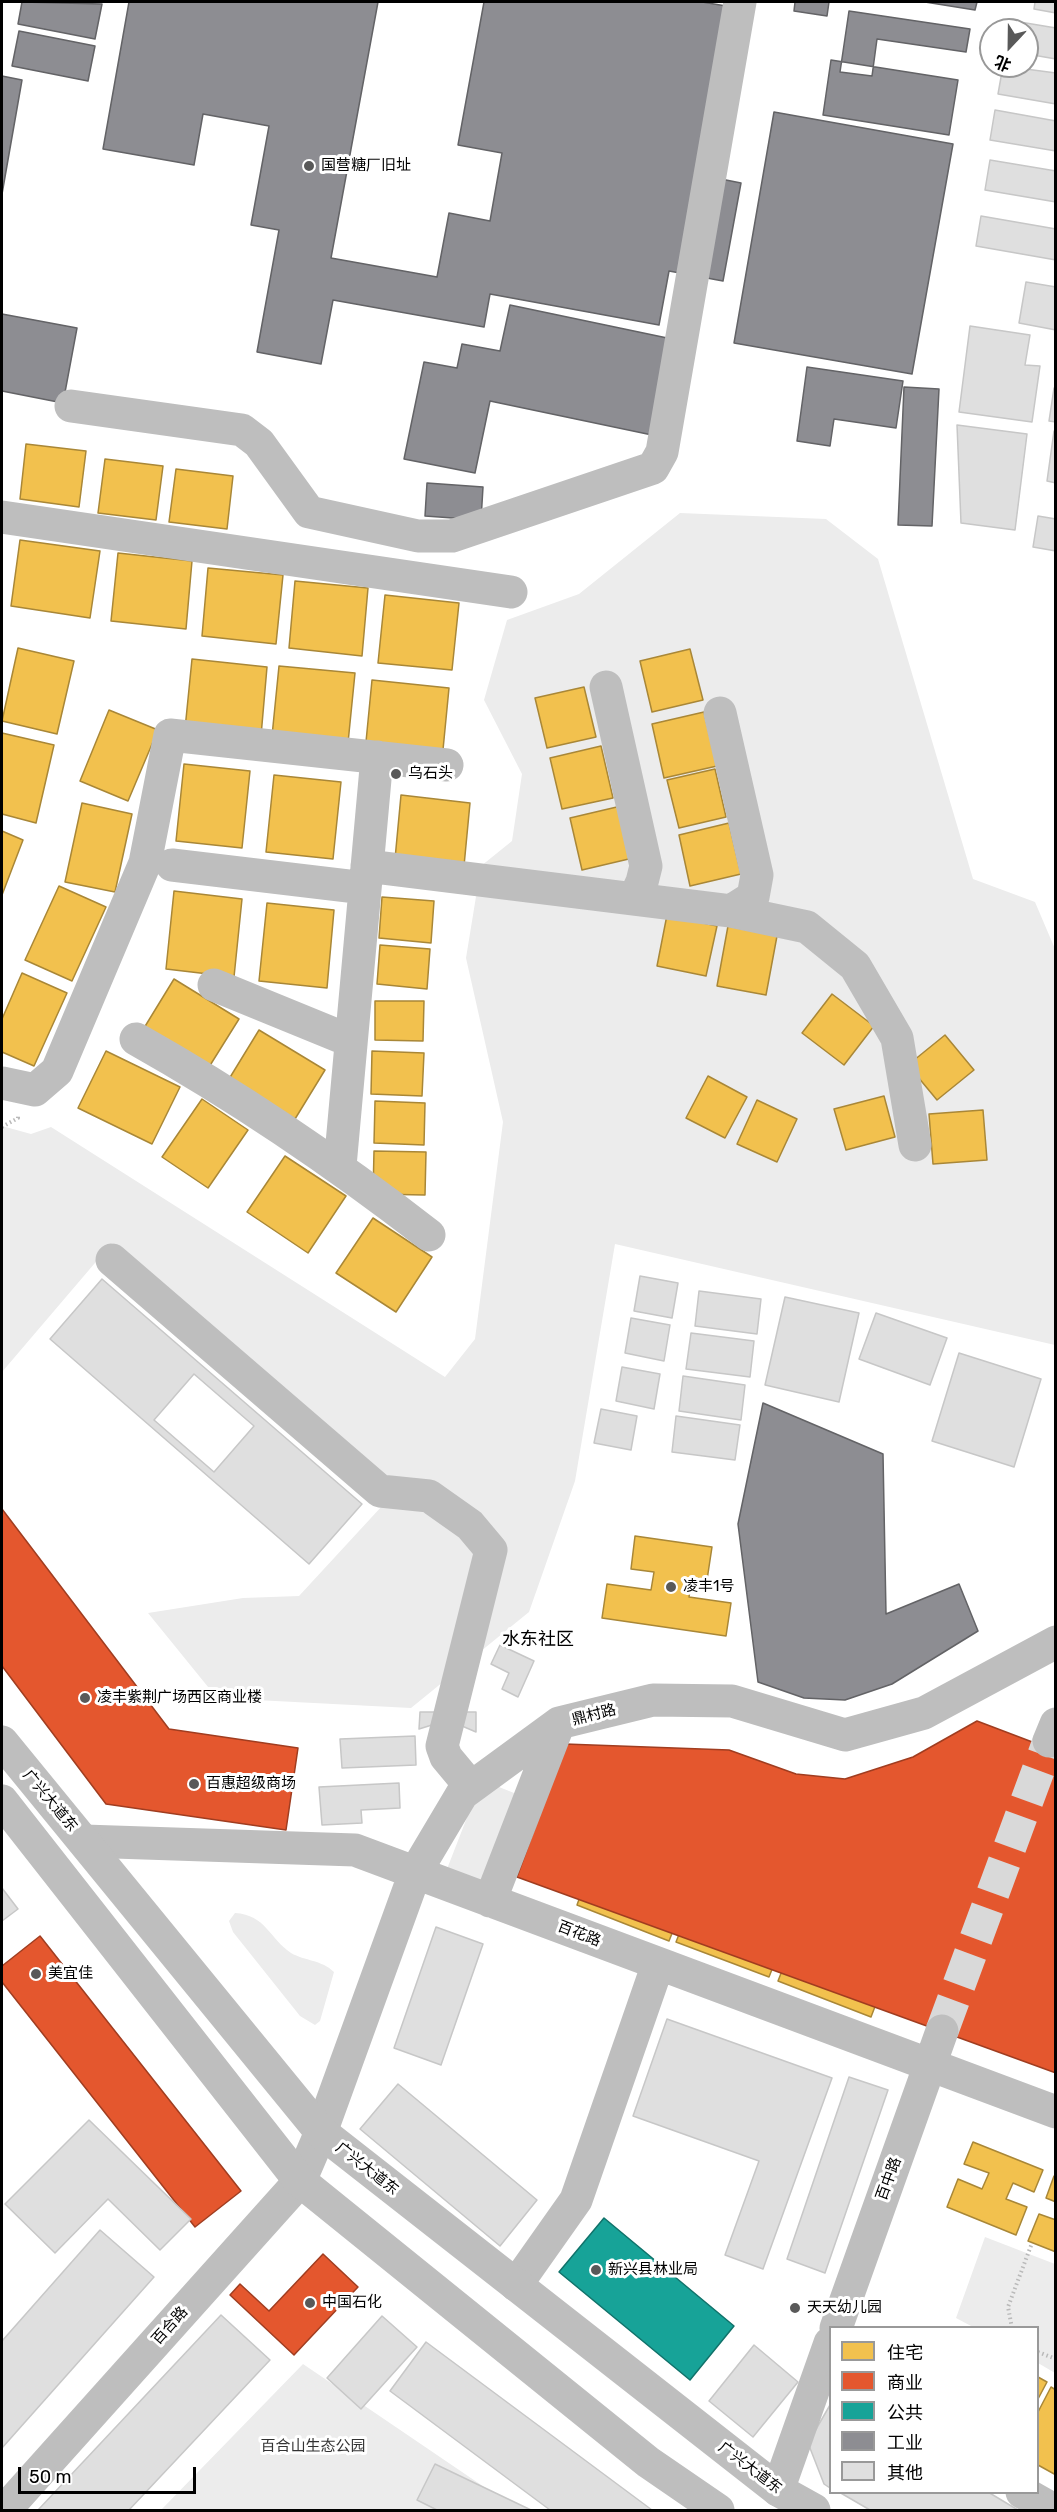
<!DOCTYPE html>
<html>
<head>
<meta charset="utf-8">
<style>
  body { margin:0 }
  #map { position:relative; width:1057px; height:2512px; overflow:hidden; background:#fff; font-family:Rubik,"Noto Sans SC",sans-serif }
  canvas { display:block }
  .frame { position:absolute; inset:0; border:3px solid #000; pointer-events:none }
  .legend { position:absolute; left:829px; top:2326px; width:210px; height:168px; box-sizing:border-box; background:#fff; border:2px solid #999; margin:0; padding:8px 10px; list-style:none; font-size:18px; color:#000 }
  .legend li { display:flex; align-items:center; gap:12px; height:30px }
  .legend b { width:30px; border:2px solid #999 }
  .north { position:absolute; left:979px; top:18px; width:60px; height:60px; box-sizing:border-box; background:#fff; border:2px solid #999; border-radius:50%; rotate:202deg; font-size:16px; font-weight:700; line-height:24px; text-align:center; color:#000 }
  .north::after { content:''; display:block; margin:auto; width:21px; height:27px; background:#595959; clip-path:polygon(50% 0,100% 100%,50% 72%,0 100%) }
  .scale { position:absolute; left:18px; top:2467px; width:178px; height:27px; box-sizing:border-box; border:3px solid #000; border-top:0; padding-left:8px; font-size:18px; line-height:21px; white-space:nowrap; color:#000; -webkit-text-stroke:4px #fff; paint-order:stroke }
</style>
</head>
<body>
<div id="map">
<canvas width="1057" height="2512"></canvas>
<div class="frame"></div>
<ul class="legend">
<li><b style="height:16px;background:#f2c14e"></b>住宅</li>
<li><b style="height:16px;background:#e4572e"></b>商业</li>
<li><b style="height:16px;background:#17a398"></b>公共</li>
<li><b style="height:16px;background:#8d8d92"></b>工业</li>
<li><b style="height:16px;background:#dfdfdf"></b>其他</li>
</ul>
<div class="north">北</div>
<div class="scale">50 m</div>
</div>
<script>
const ctx = document.querySelector('canvas').getContext('2d');
ctx.lineJoin = 'round';
function paint(path, color) { ctx.fillStyle = color; ctx.fill(path, 'evenodd'); }
function trace(path, color, width, dash) { ctx.strokeStyle = color; ctx.lineWidth = width; ctx.lineCap = dash ? 'butt' : 'round'; ctx.setLineDash(dash || []); ctx.stroke(path); }
function write(font, color, halo, rows, align = 'center') {
  ctx.font = font + ' Rubik,"Noto Sans SC",sans-serif'; ctx.lineWidth = 6; ctx.setLineDash([]); ctx.textBaseline = 'middle'; ctx.strokeStyle = halo; ctx.fillStyle = color; for (const [text, x, y, turn = 0] of rows) {
    ctx.save(); ctx.translate(x, y); ctx.rotate((+turn || 0) * Math.PI / 180); ctx.textAlign = isNaN(turn) ? turn : align; if (halo) ctx.strokeText(text, 0, 0); ctx.fillText(text, 0, 0); ctx.restore();
  }
}
const green = new Path2D(`
  M680,513L826,519L878,559L973,879L1035,902L1055,949V1345L615,1244L575,1481L529,1612L411,1708L217,1698L148,1613L243,1598L299,1596L394,1493L112,1243L2,1372V1126L31,1134L51,1127L445,1377L475,1339L503,1122L466,958L481,866L512,841L522,774L484,700L507,620L579,594Z
  M494,1785L519,1795L484,1883L447,1869L473,1802Z
  M235,1913C266,1915 269,1938 291,1953C305,1961 322,1960 334,1972L320,2021L315,2025L300,2016L233,1932L229,1921Z
  M985,2237L1055,2264V2373L1038,2363V2328L973,2327L956,2318Z
  M303,2364L518,2510H161Z`);
const homes = new Path2D(`
  M26,444L86,451L79,507L20,499Z
  M105,459L163,466L156,520L98,513Z
  M176,469L233,476L227,529L169,522Z
  M20,540L100,551L90,618L11,606Z
  M118,553L192,561L186,629L111,621Z
  M208,568L283,575L276,644L202,636Z
  M295,581L368,588L362,656L289,648Z
  M385,595L459,603L452,670L378,663Z
  M18,648L74,661L57,734L2,721Z
  M690,649L703,700L652,712L640,661Z
  M192,659L267,667L261,736L185,729Z
  M279,666L355,673L348,743L272,736Z
  M372,680L449,688L442,760L365,752Z
  M584,687L596,737L547,748L535,698Z
  M109,710L158,730L128,801L80,781Z
  M704,712L717,766L664,778L652,724Z
  M2,733L54,745L36,823L2,814Z
  M601,746L613,798L562,809L550,758Z
  M184,764L250,771L242,848L176,841Z
  M715,769L726,817L679,828L667,780Z
  M274,775L341,782L333,859L266,852Z
  M401,795L470,803L464,866L395,859Z
  M82,803L132,814L115,892L65,882Z
  M621,806L633,858L582,870L570,818Z
  M729,823L741,874L690,886L679,835Z
  M2,831L23,840L2,895Z
  M59,886L106,907L72,981L25,960Z
  M174,891L242,899L234,977L166,969Z
  M382,897L434,901L431,943L379,938Z
  M267,903L334,910L327,988L259,981Z
  M667,915L717,926L706,976L657,966Z
  M728,926L777,936L766,995L717,986Z
  M380,945L430,949L427,989L377,984Z
  M22,973L67,993L34,1066L2,1052V1019Z
  M174,979L239,1019L209,1067L144,1028Z
  M832,994L874,1026L844,1065L802,1033Z
  M375,1001H424L423,1041L375,1040Z
  M259,1030L325,1070L295,1119L229,1079Z
  M945,1035L974,1070L937,1100L908,1065Z
  M106,1051L180,1087L152,1144L78,1108Z
  M372,1051L424,1053L422,1096L371,1094Z
  M708,1076L747,1097L725,1138L686,1118Z
  M884,1096L895,1137L846,1150L834,1109Z
  M202,1099L248,1130L208,1188L162,1157Z
  M757,1100L797,1119L777,1162L737,1144Z
  M375,1101L425,1103L424,1145L374,1143Z
  M983,1110L987,1160L933,1164L929,1114Z
  M374,1151L426,1152L425,1195L373,1194Z
  M285,1156L346,1196L308,1253L247,1212Z
  M373,1218L432,1257L396,1312L336,1273Z
  M635,1536L712,1547L707,1580L692,1577L689,1597L731,1603L726,1636L602,1618L607,1584L651,1590L654,1572L631,1569Z
  M983,1733L908,1928L554,1798L571,1754L726,1761L795,1787L846,1790L913,1772Z
  M975,1769L1056,1799V1884L1018,1987L910,1947Z
  M604,1824L705,1863L693,1893L675,1886L669,1903L682,1908L669,1941L577,1905L587,1877L602,1883L610,1864L592,1857Z
  M704,1860L804,1899L793,1930L775,1923L768,1939L782,1944L769,1977L676,1942L687,1914L702,1919L709,1900L691,1893Z
  M806,1900L907,1938L895,1969L877,1962L871,1978L884,1983L871,2017L778,1981L789,1953L804,1959L812,1940L793,1933Z
  M1056,1912V1999L1028,1988Z
  M908,1955L1056,2010V2065L890,2003Z
  M973,2142L1043,2170L1034,2192L1013,2183L1006,2199L1027,2207L1016,2235L947,2207L958,2179L982,2189L989,2173L964,2164Z
  M1054,2176H1056V2202L1046,2198Z
  M1039,2214L1056,2220V2252L1028,2241Z
  M1038,2377L1047,2382L1038,2399Z
  M1051,2387L1056,2390V2475L1038,2465V2412Z`);
const shops = new Path2D(`
  M2,1509L169,1729L298,1748L286,1830L106,1804L2,1666Z
  M977,1721L1056,1751V2073L517,1877L565,1744L729,1750L796,1774L845,1779L913,1757Z
  M40,1936L241,2191L195,2227L2,1982V1966Z
  M323,2254L358,2287L294,2355L230,2295L240,2284L269,2311Z`);
const public = new Path2D(`
  M604,2218L734,2326L690,2380L559,2272Z`);
const industry = new Path2D(`
  M22,2L102,4L95,39L18,24Z
  M129,2H378L331,258L437,277L449,213L490,221L502,153L458,145L484,2H702L726,6L696,174L741,183L723,281L669,271L659,325L490,294L484,327L333,300L321,364L257,352L279,230L251,225L269,126L203,114L194,165L103,149Z
  M795,2H829L827,16L794,11Z
  M925,2H977L975,10Z
  M849,11L970,29L966,52L877,39L872,76L840,72Z
  M19,31L95,46L88,81L12,66Z
  M831,60L958,80L949,135L823,115Z
  M2,76L22,80L2,194Z
  M774,112L953,144L912,374L734,343Z
  M510,305L672,339L652,435L490,401L475,473L404,459L424,362L457,368L462,344L500,351Z
  M2,314L77,328L63,403L2,391Z
  M807,367L903,381L896,428L834,419L830,446L797,441Z
  M904,387L939,389L932,526L898,525Z
  M427,483L483,487L481,520L425,516Z
  M763,1403L883,1454L886,1614L959,1584L978,1631L892,1684L845,1700L804,1698L758,1682L738,1524Z`);
const building = new Path2D(`
  M1035,2H1056V13L1034,9Z
  M1008,20L1056,28V59L1027,54V30H1006Z
  M1003,66L1056,73V104L998,94Z
  M995,110L1056,121V151L990,140Z
  M990,160L1056,171V202L985,190Z
  M981,216L1056,229V260L976,246Z
  M1026,282L1056,287V330L1019,323Z
  M970,326L1030,335L1025,365L1040,366L1032,422L959,412Z
  M1054,388H1056V422L1049,421Z
  M957,425L1027,434L1015,530L961,523Z
  M1054,431H1056V483L1047,481Z
  M1038,516L1056,519V551L1033,547Z
  M640,1276L678,1283L672,1318L634,1311Z
  M102,1279L362,1504L309,1564L50,1339Z
  M699,1291L761,1299L757,1334L695,1326Z
  M785,1297L859,1313L839,1402L765,1385Z
  M876,1313L947,1338L930,1385L859,1359Z
  M631,1318L670,1325L664,1361L625,1353Z
  M691,1333L754,1341L750,1377L686,1369Z
  M959,1353L1041,1379L1014,1467L932,1441Z
  M622,1367L660,1374L654,1409L616,1401Z
  M194,1374L254,1426L214,1472L154,1420Z
  M683,1376L745,1385L741,1420L679,1411Z
  M601,1409L637,1416L631,1450L594,1443Z
  M676,1416L740,1425L735,1460L672,1452Z
  M500,1645L534,1661L518,1697L502,1689L509,1673L491,1664Z
  M420,1712H476V1732L448,1720L419,1729Z
  M415,1736L416,1765L342,1768L340,1739Z
  M399,1783L400,1808L361,1810L362,1823L322,1825L319,1787Z
  M2,1888L18,1909L2,1921Z
  M436,1927L483,1944L441,2065L394,2048Z
  M667,2019L832,2078L763,2269L725,2255L759,2161L633,2116Z
  M849,2077L888,2090L825,2273L787,2259Z
  M398,2084L537,2200L500,2246L360,2129Z
  M89,2120L191,2219L160,2250L108,2199L55,2253L5,2204Z
  M100,2230L154,2277L2,2448V2341Z
  M221,2315L270,2360L129,2510H38Z
  M382,2316L417,2347L361,2409L327,2378Z
  M426,2342L652,2510H550L390,2391Z
  M754,2345L798,2382L753,2437L709,2401Z
  M830,2405V2488L824,2484L808,2443Z
  M435,2464L531,2510H437L417,2500Z
  M839,2492H988L1018,2510H870Z`);
const minorTunnel = new Path2D(`
  M942,2031L1049,1741`);
const path = new Path2D(`
  M2,1127L18,1118V1115
  M1012,2328L1008,2307L1032,2243
  M1038,2352L1056,2359`);
const minor = new Path2D(`
  M71,406L242,430L259,443L309,512L418,536H452L653,468L662,452L740,2
  M2,517L511,592
  M606,687L646,866L642,882L634,899
  M720,713L757,875L753,897L731,911
  M172,865L365,888
  M367,866L731,911L807,927L855,966L897,1038L915,1145
  M214,985L351,1041
  M136,1039C239,1097 336,1163 429,1235
  M2,1083L35,1090L57,1071L145,863L170,735L447,765
  M340,1166L377,757
  M112,1260L380,1491L429,1496L470,1525L491,1550L442,1746L446,1757L471,1787
  M1049,1741L1056,1724
  M84,1841L355,1850L1056,2112
  M490,1901L559,1723
  M516,2285L576,2200L658,1964
  M836,2328L942,2031
  M778,2490L830,2343
  M1022,2492L1054,2510
  M5,2510L300,2181L321,2132L415,1873L462,1794L559,1723L653,1700L732,1701L845,1735L924,1713L1056,1642`);
const highway = new Path2D(`
  M2,1742L321,2132L778,2490L814,2510
  M2,1801L300,2181L648,2462L718,2510`);
const markers = [
  [309,166,6,"#595959"],
  [396,774,6,"#595959"],
  [671,1587,6,"#595959"],
  [85,1698,6,"#595959"],
  [194,1784,6,"#595959"],
  [36,1974,6,"#595959"],
  [596,2270,6,"#595959"],
  [310,2303,6,"#595959"],
  [795,2308,6,"#595959"]
];
const poiNames = [
  ["国营糖厂旧址",321,166],
  ["乌石头",408,774],
  ["凌丰1号",683,1587],
  ["凌丰紫荆广场西区商业楼",97,1698],
  ["百惠超级商场",206,1784],
  ["美宜佳",48,1974],
  ["新兴县林业局",608,2270],
  ["中国石化",322,2303],
  ["天天幼儿园",807,2308]
];
const streetNames = [
  ["鼎村路",594,1715,-14],
  ["广兴大道东",50,1801,50],
  ["百花路",579,1934,21],
  ["广兴大道东",367,2169,38],
  ["百中路",889,2179,-70],
  ["百合路",170,2326,-48],
  ["广兴大道东",750,2468,37]
];
const parkNames = [
  ["百合山生态公园",313,2447]
];
const quarterNames = [
  ["水东社区",538,1640]
];
paint(green, '#ececec');
paint(homes, '#f2c14e');
trace(homes, '#a98737', 1.5);
paint(shops, '#e4572e');
trace(shops, '#a03d20', 1.5);
paint(public, '#17a398');
trace(public, '#10726a', 1.5);
paint(industry, '#8d8d92');
trace(industry, '#636366', 1.5);
paint(building, '#dfdfdf');
trace(building, '#c7c7c7', 1.5);
trace(minorTunnel, '#d9d9d9', 33, [33, 16]);
trace(path, '#b9b9b9', 4, [1.5, 3]);
trace(minor, '#bebebe', 33);
trace(highway, '#bebebe', 33);
for (const [x, y, r, color] of markers) { const dot = new Path2D(); dot.arc(x, y, r, 0, 2 * Math.PI); ctx.fillStyle = color; ctx.fill(dot); trace(dot, '#fff', 2); }
write('15px', '#000', '#fff', poiNames, 'left');
write('15px', '#000', '#fff', streetNames);
write('15px', '#333', '#fff', parkNames);
write('18px', '#000', '#fff', quarterNames);
</script>
</body>
</html>
